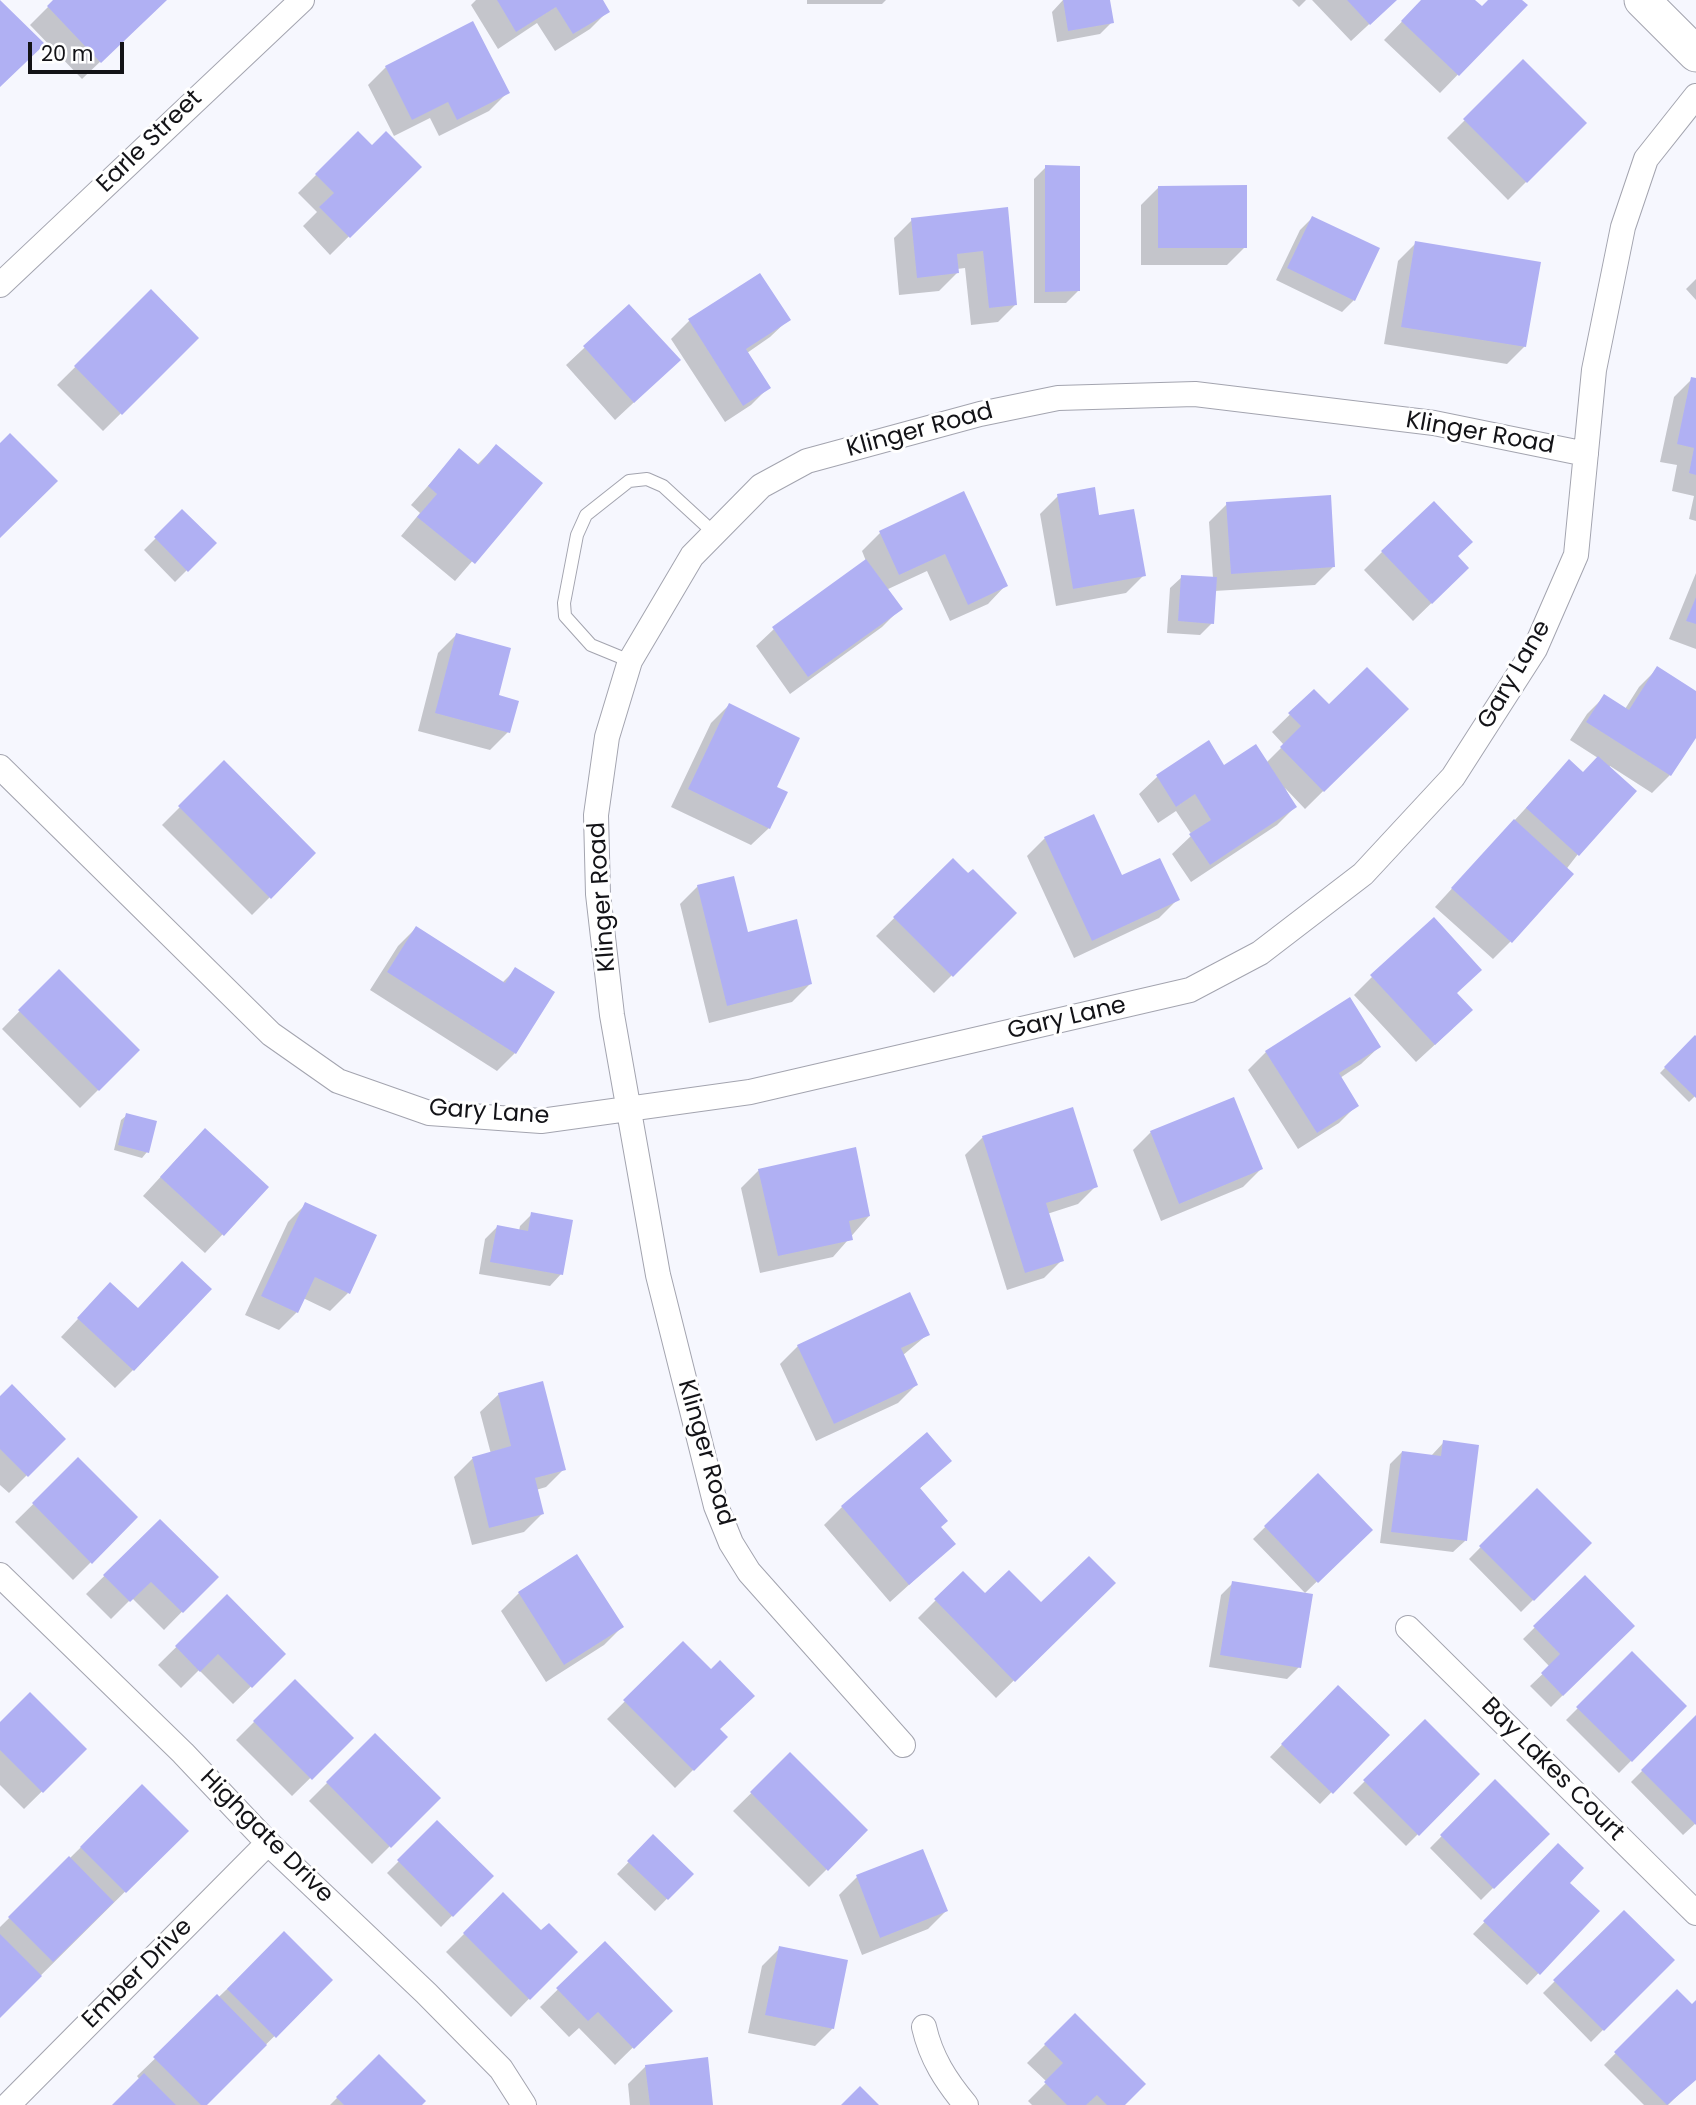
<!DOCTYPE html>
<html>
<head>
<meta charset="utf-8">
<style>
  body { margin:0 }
  #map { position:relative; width:1696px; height:2105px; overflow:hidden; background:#f6f7fe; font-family:Poppins,sans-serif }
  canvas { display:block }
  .scale { position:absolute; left:28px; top:42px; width:96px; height:32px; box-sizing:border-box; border:4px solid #131317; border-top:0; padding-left:9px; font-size:21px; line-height:24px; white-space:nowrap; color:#131317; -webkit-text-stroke:5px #fff; paint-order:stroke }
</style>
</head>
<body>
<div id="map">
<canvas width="1696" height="2105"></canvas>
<div class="scale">20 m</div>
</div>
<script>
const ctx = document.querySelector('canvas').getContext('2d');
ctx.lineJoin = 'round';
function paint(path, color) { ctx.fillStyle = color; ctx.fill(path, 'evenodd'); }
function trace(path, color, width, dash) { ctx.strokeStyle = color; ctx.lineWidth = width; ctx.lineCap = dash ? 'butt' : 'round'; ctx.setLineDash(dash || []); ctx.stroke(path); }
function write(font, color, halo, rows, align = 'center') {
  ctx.font = font + ' Poppins,sans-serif'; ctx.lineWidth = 6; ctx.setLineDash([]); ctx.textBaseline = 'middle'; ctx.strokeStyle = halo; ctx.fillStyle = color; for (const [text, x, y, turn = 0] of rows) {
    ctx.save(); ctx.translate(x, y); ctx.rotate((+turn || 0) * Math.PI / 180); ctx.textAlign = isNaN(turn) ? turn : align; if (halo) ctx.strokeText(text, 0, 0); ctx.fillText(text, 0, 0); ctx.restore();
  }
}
const shadow = new Path2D(`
  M55,0H165L82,79L30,25Z
  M476,0H601L608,11L590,29L555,51L537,23L498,49L471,5Z
  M807,0H886L882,4H807Z
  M1063,0H1108L1112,22L1100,34L1057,42L1052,12Z
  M1292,0H1306L1299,7Z
  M1312,0H1395L1351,41Z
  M1423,0H1473L1481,8L1490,0H1520L1525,5L1440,93L1384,40Z
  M1523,62L1585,123L1508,200L1447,138Z
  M386,67L507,93L489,111L439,136L430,118L394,136L368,85Z
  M358,133L372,147L419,167L330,255L303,226L317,212L298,193Z
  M1046,167L1078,291L1066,303H1034V179Z
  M1159,187L1245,247L1227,265H1141V205Z
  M1006,209L1016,304L998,322L971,325L965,268L957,269V273L939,291L899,295L894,238L912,220Z
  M1312,218L1354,300L1342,312L1276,280L1300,230Z
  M1416,243L1525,346L1507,364L1384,344L1398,261Z
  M760,275L788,320L770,337L747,353L769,387L751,405L725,422L671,339L689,321Z
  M1696,279V300L1686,289Z
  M151,292L197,338L103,431L57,385Z
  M629,306L660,378L615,420L566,365Z
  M1692,379L1696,380V521L1689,519L1694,496L1672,491L1677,465L1660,462L1674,397Z
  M496,446L540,483L455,581L401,536L420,513L411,505L459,451L477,465Z
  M963,494L1005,586L988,604L950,621L927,571L886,590L900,609L882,627L790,694L756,646L774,629L866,561L862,551L880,533Z
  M1058,496L1098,517L1144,575L1126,593L1056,606L1040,514Z
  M1227,504L1333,567L1315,585L1214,591L1212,623L1200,635L1167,633L1170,588L1182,577L1213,578L1209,522Z
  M182,512L214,543L175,582L144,550Z
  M1382,552L1456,556L1449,586L1413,621L1364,570Z
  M1696,573V649L1669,639Z
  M456,635L496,697L508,732L490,750L418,731L438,653Z
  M1657,669L1696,693V735L1670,775L1652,793L1610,766L1578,854L1510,942L1493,959L1435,907L1569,761L1582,774L1598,758L1570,740L1587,714L1605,696L1625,709L1639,687Z
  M1314,691L1329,707L1406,709L1305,809L1285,788L1295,807L1277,825L1191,882L1172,854L1192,835L1176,811L1158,823L1139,794L1157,777L1208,743L1224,768L1266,763L1284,745L1272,732Z
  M729,705L774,787L769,828L751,845L671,807L711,723Z
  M224,763L314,853L252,915L162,825Z
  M1045,838L1121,878L1177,900L1159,918L1074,958L1027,856Z
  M953,860L1014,913L934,993L876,936Z
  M698,886L746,934L810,984L792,1002L709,1023L680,904Z
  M416,928L502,983L516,969L515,1053L497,1071L370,990L398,946Z
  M59,971L138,1050L80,1108L2,1029Z
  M1372,977L1456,994L1453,1028L1416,1062L1354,995Z
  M1695,1037L1696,1095L1689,1102L1660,1073Z
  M1379,1047L1361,1064L1340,1078L1357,1105L1339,1123L1298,1149L1248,1070L1266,1052Z
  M127,1115L147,1152L142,1158L114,1150L121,1120Z
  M1151,1132L1261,1169L1243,1187L1161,1221L1133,1150Z
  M983,1137L1096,1186L1078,1204L1047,1214L1062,1260L1044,1278L1007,1290L965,1155Z
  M187,1148L267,1187L205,1253L143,1196Z
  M759,1170L869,1216L833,1257L760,1273L741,1188Z
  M306,1204L348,1293L330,1311L303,1298L297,1312L279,1330L245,1315L288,1222Z
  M532,1214L561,1274L550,1286L479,1274L485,1239L497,1227L519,1231L520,1226Z
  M93,1303L138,1310L133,1370L115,1388L61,1337Z
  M928,1334L902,1356L916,1385L898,1403L816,1441L780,1364L798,1346Z
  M499,1394L564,1469L546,1487L536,1490L542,1514L524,1532L472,1545L454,1477L472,1459L491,1454L480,1412Z
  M0,1398L63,1439L9,1493L0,1485Z
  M1444,1442L1465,1541L1453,1552L1380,1543L1390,1464L1402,1452L1431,1456Z
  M78,1460L136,1517L73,1580L15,1522Z
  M949,1461L919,1489L939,1528L954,1544L890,1602L824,1525L842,1507Z
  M1318,1475L1370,1530L1305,1593L1253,1539Z
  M1537,1490L1590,1543L1521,1612L1469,1559Z
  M160,1521L216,1577L164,1630L132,1598L111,1619L86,1594Z
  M963,1573L985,1596L1040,1605L1113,1583L996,1698L918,1618Z
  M1585,1578L1632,1626L1551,1707L1530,1686L1550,1667L1523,1639Z
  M1233,1583L1299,1667L1287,1679L1209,1667L1221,1595Z
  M519,1593L622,1627L604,1645L546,1682L501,1611Z
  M227,1597L284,1654L233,1704L199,1670L181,1688L158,1665Z
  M683,1644L711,1672L718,1730L726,1737L675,1788L607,1719Z
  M1632,1654L1685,1706L1619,1773L1566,1720Z
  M295,1681L351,1738L292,1796L236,1740Z
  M1338,1687L1387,1735L1320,1804L1270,1757Z
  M1696,1717V1823L1683,1835L1631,1782Z
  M1425,1721L1478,1774L1406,1846L1353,1793Z
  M0,1725L85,1749L24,1809L0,1785Z
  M375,1735L438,1798L372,1864L309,1801Z
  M790,1755L866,1830L809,1887L733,1811Z
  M1495,1782L1547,1834L1481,1900L1430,1848Z
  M142,1787L186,1831L0,2016V1927Z
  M437,1823L491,1876L441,1927L387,1873Z
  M653,1837L691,1874L655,1911L617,1874Z
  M1558,1846L1568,1883L1598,1911L1527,1985L1473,1934Z
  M857,1877L946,1911L928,1929L862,1955L839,1895Z
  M503,1895L541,1933L575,1952L511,2017L446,1952Z
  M1624,1912L1672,1960L1591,2042L1543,1993Z
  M284,1934L331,1980L205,2105H115L140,2080L137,2076Z
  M605,1943L670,2011L615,2065L579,2028L569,2037L540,2007Z
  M780,1948L833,2028L815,2046L748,2033L762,1966Z
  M1677,1991L1692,2006L1696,2003V2077L1668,2105H1644L1604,2065Z
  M1075,2015L1123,2105H1032L1028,2101L1047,2082L1027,2063Z
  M379,2056L419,2105H330Z
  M646,2066L711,2105H630L628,2084Z`);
const building = new Path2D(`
  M0,0L45,44L0,87Z
  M53,0H167L101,63L47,6Z
  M497,0H603L610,12L573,34L556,7L516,32Z
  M1063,0H1110L1114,23L1068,31Z
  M1347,0H1397L1370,25Z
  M1421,0H1475L1482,6L1488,0H1522L1528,5L1459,76L1401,21Z
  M473,21L510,93L457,120L448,102L412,120L385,66Z
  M1523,59L1587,123L1527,183L1463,119Z
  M358,131L372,145L386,131L422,167L350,238L319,207L334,193L315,174Z
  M1045,165L1080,166V291L1045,292Z
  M1247,185V248H1158V186Z
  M1008,207L1017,305L989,308L983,251L957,254L959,273L917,278L911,218Z
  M1312,216L1380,248L1355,301L1287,268Z
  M1415,241L1541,262L1526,347L1401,327Z
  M760,273L791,320L746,349L771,388L743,406L688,319Z
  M151,289L199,338L122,415L74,366Z
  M629,304L681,360L634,403L583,346Z
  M1691,377L1696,378V475L1689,473L1694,448L1677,444Z
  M10,433L58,481L0,538V443Z
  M496,444L543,483L475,564L417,517L437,494L428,486L459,448L479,465Z
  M1095,487L1099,515L1134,509L1146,576L1073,589L1057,494Z
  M964,491L1008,586L968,605L945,554L899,575L879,531Z
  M1331,495L1335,567L1231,574L1226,502Z
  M1434,501L1473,542L1458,556L1469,568L1432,604L1381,551Z
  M182,509L217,543L188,572L154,537Z
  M866,559L903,609L808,677L772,627Z
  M1181,575L1217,577L1214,624L1178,621Z
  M1696,597V624L1686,621Z
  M456,633L511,648L499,695L519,701L510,733L435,713Z
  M1657,666L1696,691V738L1671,776L1586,722L1604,694L1629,710Z
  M1367,667L1409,709L1324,792L1280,747L1301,726L1288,713L1314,689L1329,704Z
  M729,703L800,738L777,787L788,792L770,829L688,789Z
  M1209,740L1224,765L1256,744L1297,807L1210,865L1189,834L1211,820L1195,794L1176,807L1156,775Z
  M1598,756L1637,791L1579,856L1526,808L1569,759L1583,772Z
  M224,760L316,853L271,899L178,806Z
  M1094,814L1122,875L1160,858L1180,900L1092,941L1044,837Z
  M1514,819L1574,874L1512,943L1451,888Z
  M953,858L968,873L973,869L1017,913L953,977L893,917Z
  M734,876L748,932L797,919L812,984L727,1006L697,885Z
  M1434,917L1482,970L1457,993L1473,1010L1435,1045L1370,975Z
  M416,926L505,983L515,967L555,992L516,1054L387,972Z
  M59,969L140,1050L99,1091L18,1010Z
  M1350,997L1381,1047L1339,1073L1359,1106L1317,1133L1265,1051Z
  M1695,1035L1696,1036V1098L1664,1067Z
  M1234,1097L1263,1169L1179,1204L1150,1131Z
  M1073,1107L1098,1187L1046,1203L1064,1261L1025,1273L982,1136Z
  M126,1113L157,1121L149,1153L118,1145Z
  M205,1128L269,1187L224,1236L160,1177Z
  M856,1147L870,1216L849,1221L853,1240L778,1256L758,1169Z
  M305,1202L377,1235L350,1294L315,1277L298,1313L261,1296Z
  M531,1212L573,1220L563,1275L490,1262L497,1225L528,1231Z
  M182,1261L212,1289L134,1371L77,1318L110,1282L138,1308Z
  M910,1292L930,1335L901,1348L918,1385L834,1424L797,1345Z
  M543,1381L566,1470L535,1478L544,1514L489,1528L472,1457L511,1446L498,1393Z
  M12,1384L66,1439L28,1477L0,1449V1396Z
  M927,1432L952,1461L920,1488L948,1521L941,1527L956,1544L909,1585L841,1506Z
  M1443,1440L1479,1445L1467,1541L1391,1532L1402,1451L1441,1456Z
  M78,1457L138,1517L92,1564L32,1503Z
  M1318,1473L1373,1530L1318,1583L1264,1526Z
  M1537,1488L1592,1543L1534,1601L1479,1546Z
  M160,1519L219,1577L183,1613L151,1582L130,1602L103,1575Z
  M577,1554L624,1627L564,1665L518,1592Z
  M1089,1556L1116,1583L1015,1682L934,1599L963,1571L985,1593L1009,1570L1041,1602Z
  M1585,1575L1635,1626L1563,1696L1541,1673L1560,1654L1533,1626Z
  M1232,1581L1313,1594L1301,1668L1220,1655Z
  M227,1594L286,1654L252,1688L218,1654L200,1672L175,1646Z
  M683,1641L711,1669L720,1660L755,1696L720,1729L728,1737L694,1771L623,1700Z
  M1632,1651L1687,1706L1632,1762L1576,1707Z
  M295,1679L354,1738L312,1780L253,1721Z
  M1338,1685L1390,1735L1333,1794L1281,1744Z
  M30,1692L87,1749L43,1793L0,1750V1722Z
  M1696,1715V1825L1641,1770Z
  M1425,1719L1480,1774L1419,1836L1363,1780Z
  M375,1733L441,1798L391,1848L326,1782Z
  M790,1752L868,1830L828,1871L750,1792Z
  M1495,1779L1550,1834L1494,1889L1440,1835Z
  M142,1784L189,1831L126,1893L80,1847Z
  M437,1820L494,1876L453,1917L397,1860Z
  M653,1834L694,1874L668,1900L627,1861Z
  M1558,1843L1584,1868L1570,1883L1600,1911L1540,1975L1483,1921Z
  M923,1849L948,1911L880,1938L856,1875Z
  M69,1856L114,1902L53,1962L8,1917Z
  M503,1892L541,1930L549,1923L578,1952L530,2000L463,1933Z
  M1624,1910L1675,1960L1604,2031L1553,1980Z
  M284,1931L333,1980L276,2038L227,1989Z
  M0,1934L42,1976L0,2018Z
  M605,1941L673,2011L634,2049L598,2012L588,2021L556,1988Z
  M779,1946L848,1960L834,2029L765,2015Z
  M1677,1989L1692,2004L1696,2000V2080L1667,2105L1614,2052Z
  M217,1994L267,2045L207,2105H201L153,2057Z
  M1075,2013L1146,2084L1125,2105H1107L1097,2095L1086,2105H1067L1044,2082L1063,2063L1044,2044Z
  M379,2054L426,2101L422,2105H344L336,2097Z
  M708,2057L713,2105H650L645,2065Z
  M144,2073L176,2105H112Z
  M860,2086L879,2105H841Z`);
const service = new Path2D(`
  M630,661L591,645L565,616L564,603L577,535L586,515L629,481L647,479L663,486L713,532`);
const minor = new Path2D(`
  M0,285L302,0
  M0,767L271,1034L338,1081L429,1113L541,1121L750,1092L1190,990L1260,953L1363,874L1453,777L1535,649L1576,555L1594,370L1623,227L1646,159L1696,96
  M0,1575L183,1753L268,1843L426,1993L501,2069L524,2105
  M1408,1628L1696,1913
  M903,1745L749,1572L731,1543L716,1506L658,1275L612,1015L598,894L596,815L607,737L630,661L692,556L761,486L807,461L980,414L1058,398L1195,394L1434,423L1586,454
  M924,2027C931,2058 946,2081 966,2105
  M8,2105L268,1843`);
const secondary = new Path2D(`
  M1642,0L1696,54`);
const streetNames = [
  ["Earle Street",150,142,-44],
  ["Klinger Road",920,431,-15],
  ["Klinger Road",1480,434,10],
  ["Gary Lane",1515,675,-60],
  ["Klinger Road",603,897,-94],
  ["Gary Lane",1067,1019,-13],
  ["Gary Lane",489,1113,4],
  ["Klinger Road",705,1453,74],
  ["Bay Lakes Court",1552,1770,45],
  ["Highgate Drive",266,1837,45],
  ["Ember Drive",138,1974,-45]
];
paint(shadow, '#0003');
paint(building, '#b0b0f3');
trace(service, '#a3a4af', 14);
trace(minor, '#a3a4af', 26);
trace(secondary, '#a3a4af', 37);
trace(service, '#fff', 12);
trace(minor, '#fff', 24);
trace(secondary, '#fff', 35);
write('24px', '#131317', '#fff', streetNames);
</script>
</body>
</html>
